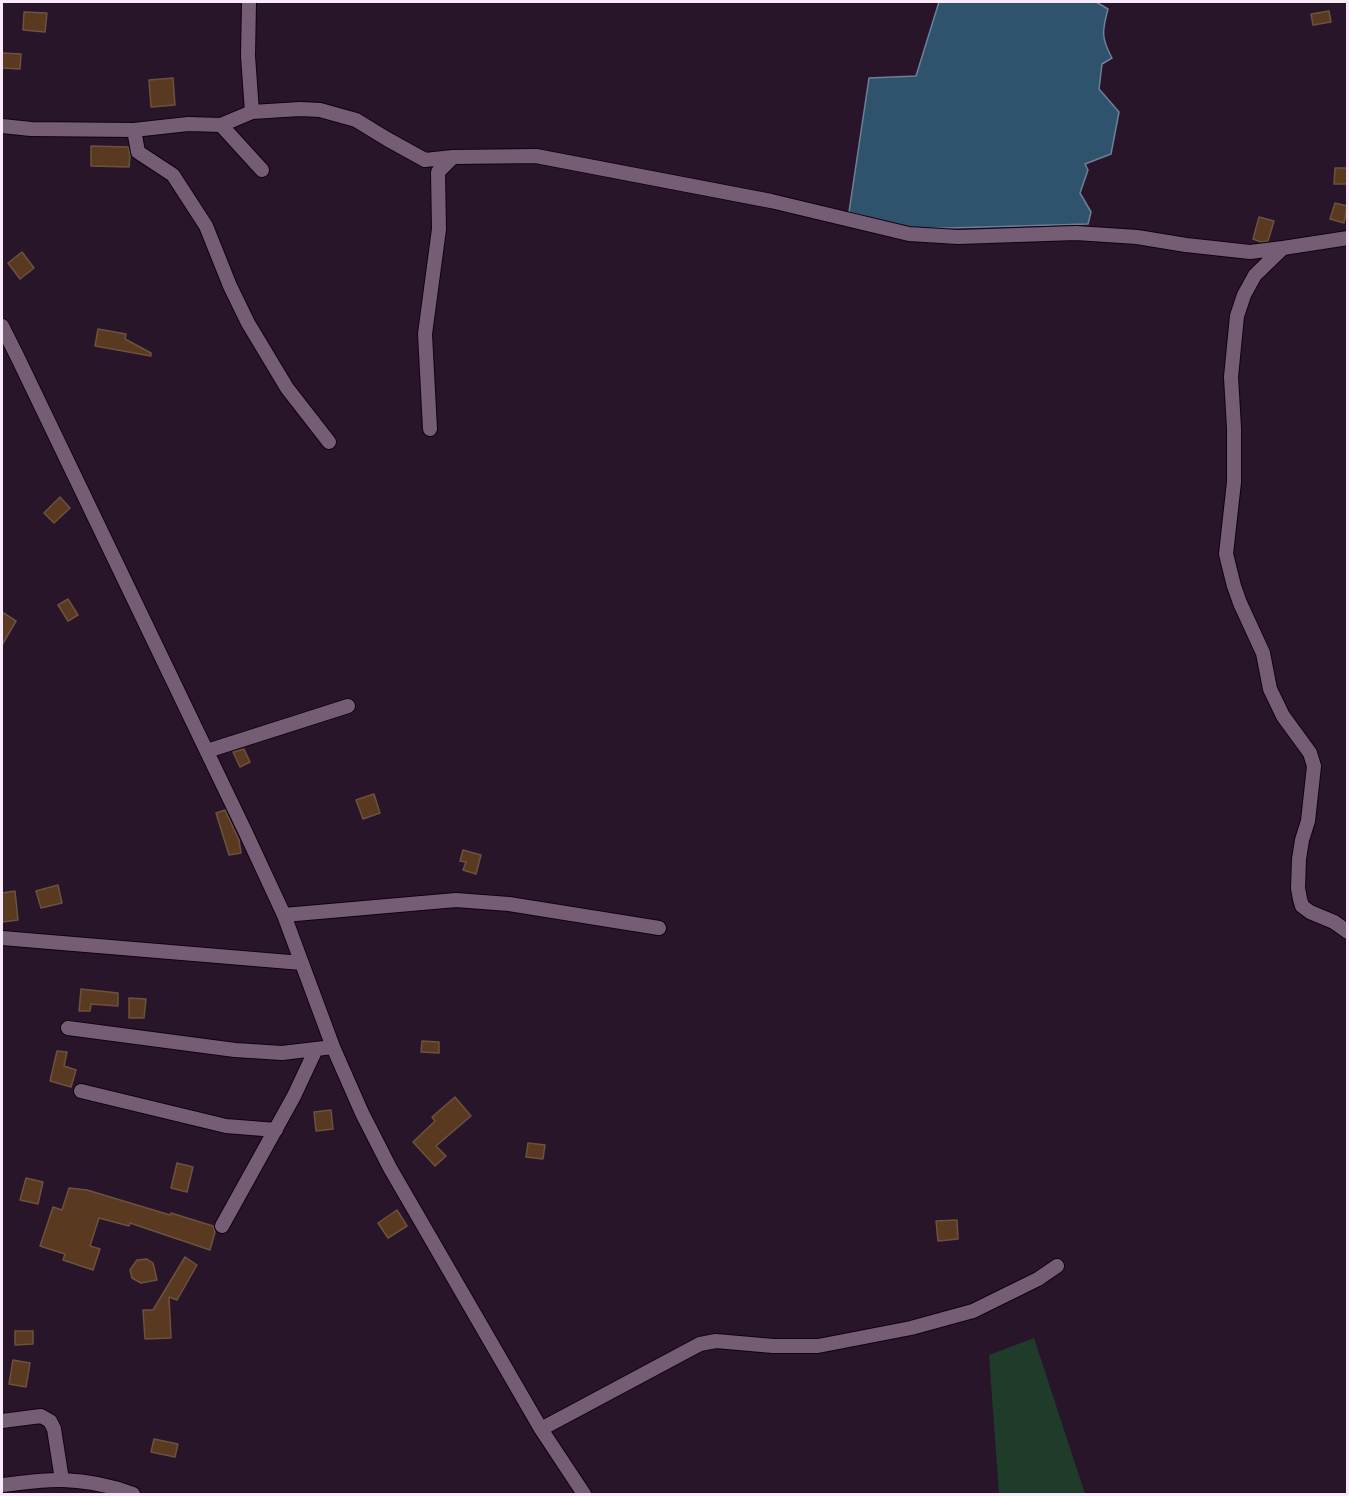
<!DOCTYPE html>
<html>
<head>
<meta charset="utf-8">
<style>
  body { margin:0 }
  #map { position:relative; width:1349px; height:1496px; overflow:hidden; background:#291529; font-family:Quicksand,sans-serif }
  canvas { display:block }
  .frame { position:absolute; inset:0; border:3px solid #f8eaf8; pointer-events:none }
</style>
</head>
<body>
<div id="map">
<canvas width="1349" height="1496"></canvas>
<div class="frame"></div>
</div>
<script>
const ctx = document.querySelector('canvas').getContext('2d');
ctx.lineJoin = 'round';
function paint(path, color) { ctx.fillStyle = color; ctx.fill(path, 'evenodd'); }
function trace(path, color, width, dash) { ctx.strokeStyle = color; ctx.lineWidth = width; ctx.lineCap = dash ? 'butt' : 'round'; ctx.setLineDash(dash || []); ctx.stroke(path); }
const green = new Path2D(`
  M1034,1338L1085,1494H999L989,1355Z`);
const water = new Path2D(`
  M939,2H1096L1108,9C1102,31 1101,38 1112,58L1102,64L1099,89L1119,112L1111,154L1085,164L1088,170L1080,193L1091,212L1088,224L914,229L849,212L869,78L916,76Z`);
const building = new Path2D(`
  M1329,11L1331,22L1313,25L1311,14Z
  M24,12L47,13L45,32L23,30Z
  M2,53L21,54L20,69L2,68Z
  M173,78L175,105L151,107L149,80Z
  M91,146L128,147L130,155L129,167L91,166Z
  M1335,168H1347V184H1334Z
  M1335,203L1347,206L1344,223L1330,219Z
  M1259,217L1274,221L1268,241L1261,242L1253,239Z
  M22,252L34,268L20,279L8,263Z
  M98,329L126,334L125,339L151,353V356L95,346Z
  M60,497L70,508L54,523L44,513Z
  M68,599L78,615L68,621L58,605Z
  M2,612L16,621L2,645Z
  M244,749L250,762L240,767L233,752Z
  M374,794L380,813L363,819L356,800Z
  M225,810L239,840L241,853L229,855L216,813Z
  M463,850L481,855L476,874L463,870L466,862L460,861Z
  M58,885L62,903L41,908L36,891Z
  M15,891L18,920L2,922V893Z
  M81,989L118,993V1006L91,1004L90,1011H79Z
  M129,998L146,999L144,1018H129Z
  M422,1041L439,1042V1053L421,1052Z
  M57,1051L67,1052L64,1066L76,1070L71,1087L50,1081Z
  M455,1097L471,1116L436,1146L446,1156L435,1166L413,1142L435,1121L432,1117Z
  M331,1110L333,1129L316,1131L314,1112Z
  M528,1143L545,1145L543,1159L526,1157Z
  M177,1163L193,1167L187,1192L171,1188Z
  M26,1178L43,1182L38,1204L20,1200Z
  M69,1188L87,1190L170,1215L171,1213L213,1226L215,1232L210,1250L130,1223L129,1226L99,1218L90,1246L100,1249L93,1270L63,1260L65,1254L40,1246L53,1207L62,1210Z
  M397,1210L407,1226L388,1238L378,1223Z
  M957,1220L958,1239L938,1241L936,1221Z
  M185,1257L197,1265L177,1300L169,1297L171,1338L145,1339L143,1310H153Z
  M147,1259L153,1263L157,1280L141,1283L132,1278L130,1270L137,1260Z
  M15,1331H33V1344L15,1345Z
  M13,1360L30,1363L26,1387L9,1384Z
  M154,1439L178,1444L175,1457L151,1452Z`);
const street = new Path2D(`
  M249,2L248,56L252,112
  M221,125L262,170
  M2,126L31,129L134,130L188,124L221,125L252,112L300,109L320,110L356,120L387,139L425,160L453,157L438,172L439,229L425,334L430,429
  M134,130L138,152L173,175L206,226L230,286L248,323L287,388L329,442
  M453,157L536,156L771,201L909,234L958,237L1076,233L1137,237L1186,245L1250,252L1283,248L1348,238
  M1283,248L1255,275L1244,295L1237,316L1231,377L1234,428V482L1226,554L1234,586L1240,603L1263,653L1270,689L1283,716L1310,753L1314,766L1308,821L1302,840L1299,859L1298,888L1300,899L1302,906L1310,912L1334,922L1348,932
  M2,326L17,356L245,831L284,915L333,1047L362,1113L390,1168L541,1429L584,1494
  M207,751L348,706
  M284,915L456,900L509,904L659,928
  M2,938L302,963
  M68,1028L235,1050L282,1053L333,1047
  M81,1091L226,1126L276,1130
  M222,1226L294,1096L316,1049
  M2,1421L41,1416L50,1421L54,1429L62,1480
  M541,1429L700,1344L716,1341L773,1346H818L911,1328L973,1311L1038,1279L1057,1266
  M2,1485C22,1483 43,1479 63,1480C87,1481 112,1486 133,1494`);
paint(green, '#1e3c29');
paint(water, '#30536d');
trace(water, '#6c8097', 1.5);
paint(building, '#593a20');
trace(building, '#6c523e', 1.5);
trace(street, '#110212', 16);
trace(street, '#755e75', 14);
</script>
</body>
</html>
